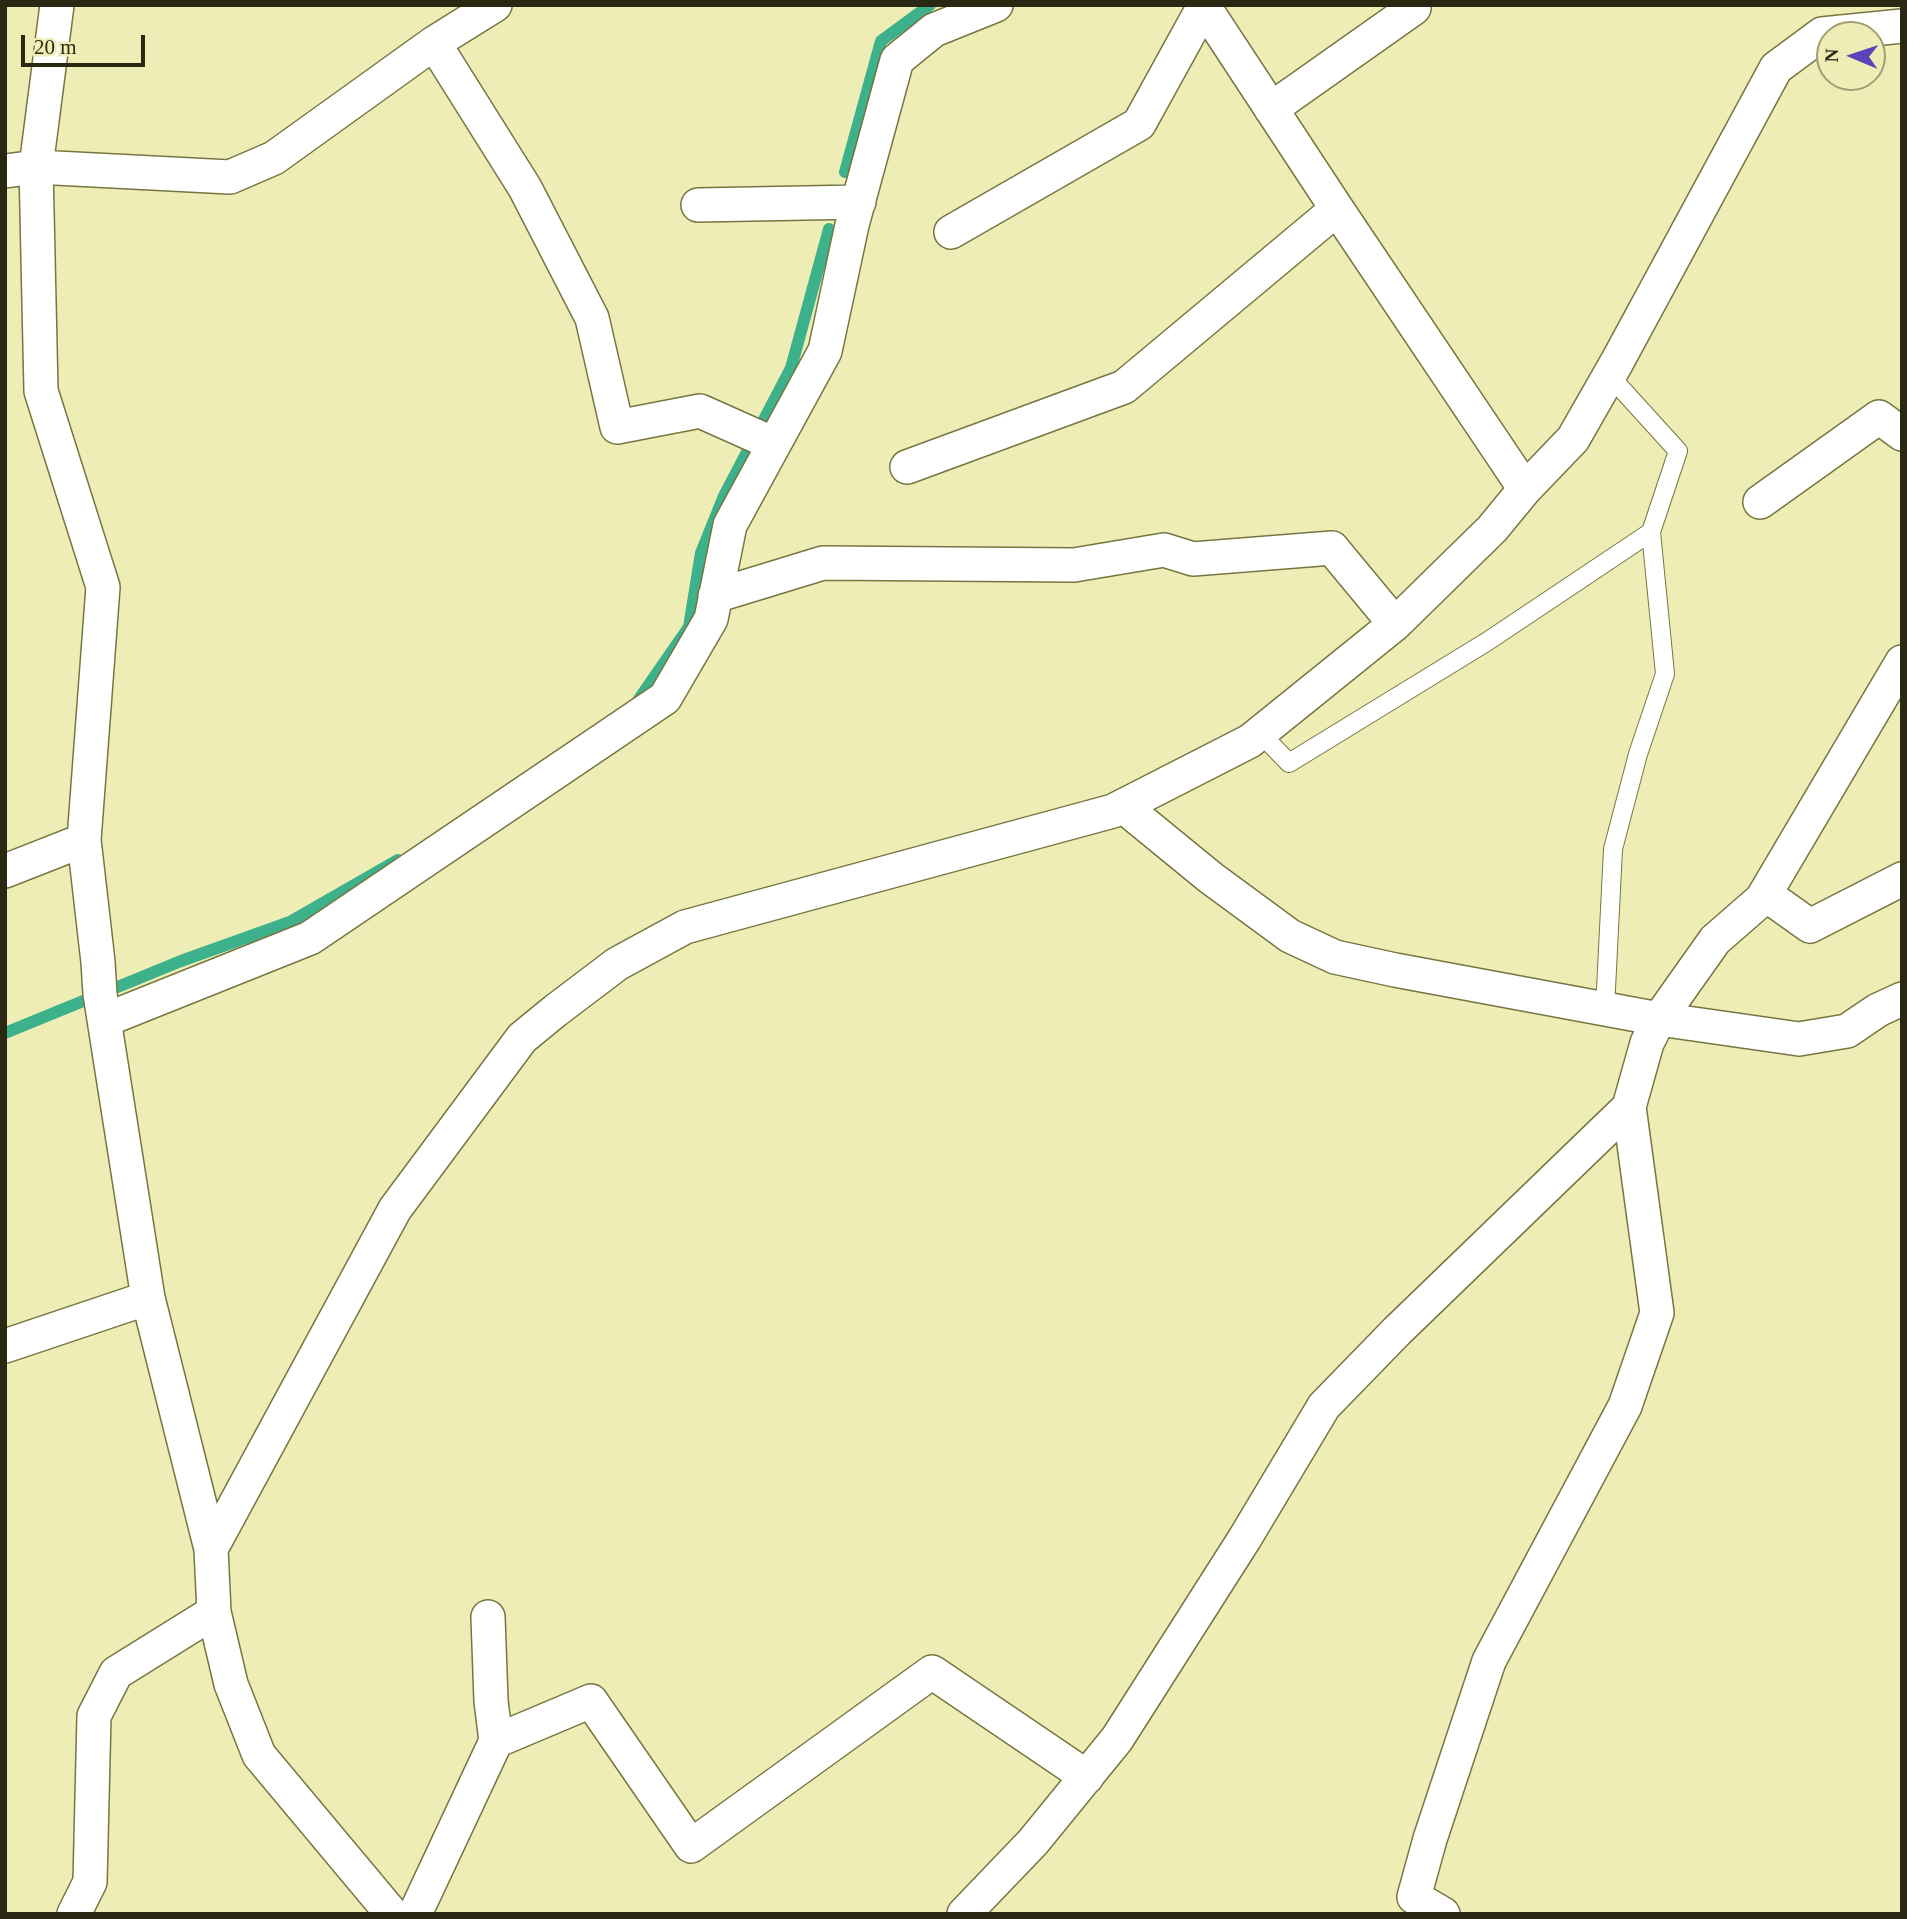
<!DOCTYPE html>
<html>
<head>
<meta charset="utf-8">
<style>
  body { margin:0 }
  #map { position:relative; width:1907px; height:1919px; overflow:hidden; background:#eeedb5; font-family:"Times New Roman",serif }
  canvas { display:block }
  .frame { position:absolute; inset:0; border:7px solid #292812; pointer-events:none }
  .north { position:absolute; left:1816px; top:21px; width:70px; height:70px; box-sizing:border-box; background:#eeedb5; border:2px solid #9f9e74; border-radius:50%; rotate:272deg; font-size:19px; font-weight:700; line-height:28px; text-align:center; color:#292812 }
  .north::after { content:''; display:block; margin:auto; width:24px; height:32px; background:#5c42bb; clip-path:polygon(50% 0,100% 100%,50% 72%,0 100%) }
  .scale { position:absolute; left:21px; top:35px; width:124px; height:32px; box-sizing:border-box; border:4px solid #292812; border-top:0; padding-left:9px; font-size:21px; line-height:24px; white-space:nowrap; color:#292812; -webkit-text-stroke:5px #eeedb5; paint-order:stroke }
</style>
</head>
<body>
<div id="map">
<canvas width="1907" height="1919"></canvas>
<div class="frame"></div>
<div class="north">N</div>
<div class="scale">20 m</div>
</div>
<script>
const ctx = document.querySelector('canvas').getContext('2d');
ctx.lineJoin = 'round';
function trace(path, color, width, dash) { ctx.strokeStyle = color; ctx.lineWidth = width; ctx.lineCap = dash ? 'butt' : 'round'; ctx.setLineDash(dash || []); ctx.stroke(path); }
const stream = new Path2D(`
  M845,172L881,41L930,5
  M635,705L689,627L701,553L724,496L791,368L829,229
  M5,1033L181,961L290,922L398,860`);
const lane = new Path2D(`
  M1260,733L1289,763L1488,641L1651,532L1678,451L1609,375
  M1605,1009L1613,849L1638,754L1665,674L1651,532`);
const street = new Path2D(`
  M57,5L36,167L41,391L103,587L84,840L98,962L100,994L148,1298L211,1549L214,1612L231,1684L259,1755L392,1914
  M1203,5L1337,209L1525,489
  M434,43L525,188L592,318L617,427L700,411L774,444
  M1271,109L1414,8
  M5,171L36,167L230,177L274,158L434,43L495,5
  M698,205L859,202
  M951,232L1139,124L1204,6
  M907,467L1124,387L1337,209
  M1760,502L1879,417L1902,434
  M715,596L823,563L1074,565L1164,550L1193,559L1332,548L1395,624
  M1123,806L1211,878L1290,936L1335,957L1395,970L1659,1019L1799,1039L1847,1031L1878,1010L1902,999
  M5,871L84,840
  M1765,894L1810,926L1902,879
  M105,1020L310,938L665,698L711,619L730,525L825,351L852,225L897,60L934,30L996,5
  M5,1346L148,1298
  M211,1549L395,1209L522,1038L555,1011L617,964L685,927L1113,811L1250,741L1395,624L1492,529L1525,489L1573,439L1617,362L1776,68L1822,34L1902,26
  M496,1741L591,1701L691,1846L932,1672L1087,1777
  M74,1914L90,1882L94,1716L116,1673L214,1612
  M415,1914L496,1741L491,1701L488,1617
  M964,1914L1033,1842L1117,1739L1245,1538L1324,1406L1397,1331L1629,1107
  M1443,1914L1414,1897L1430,1839L1489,1661L1625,1406L1657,1313L1629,1107L1647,1043L1659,1019L1715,940L1762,899L1902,662`);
trace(stream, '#3cb18b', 12);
trace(lane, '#777641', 20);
trace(street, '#777641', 36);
trace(lane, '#fff', 18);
trace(street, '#fff', 33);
</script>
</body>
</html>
